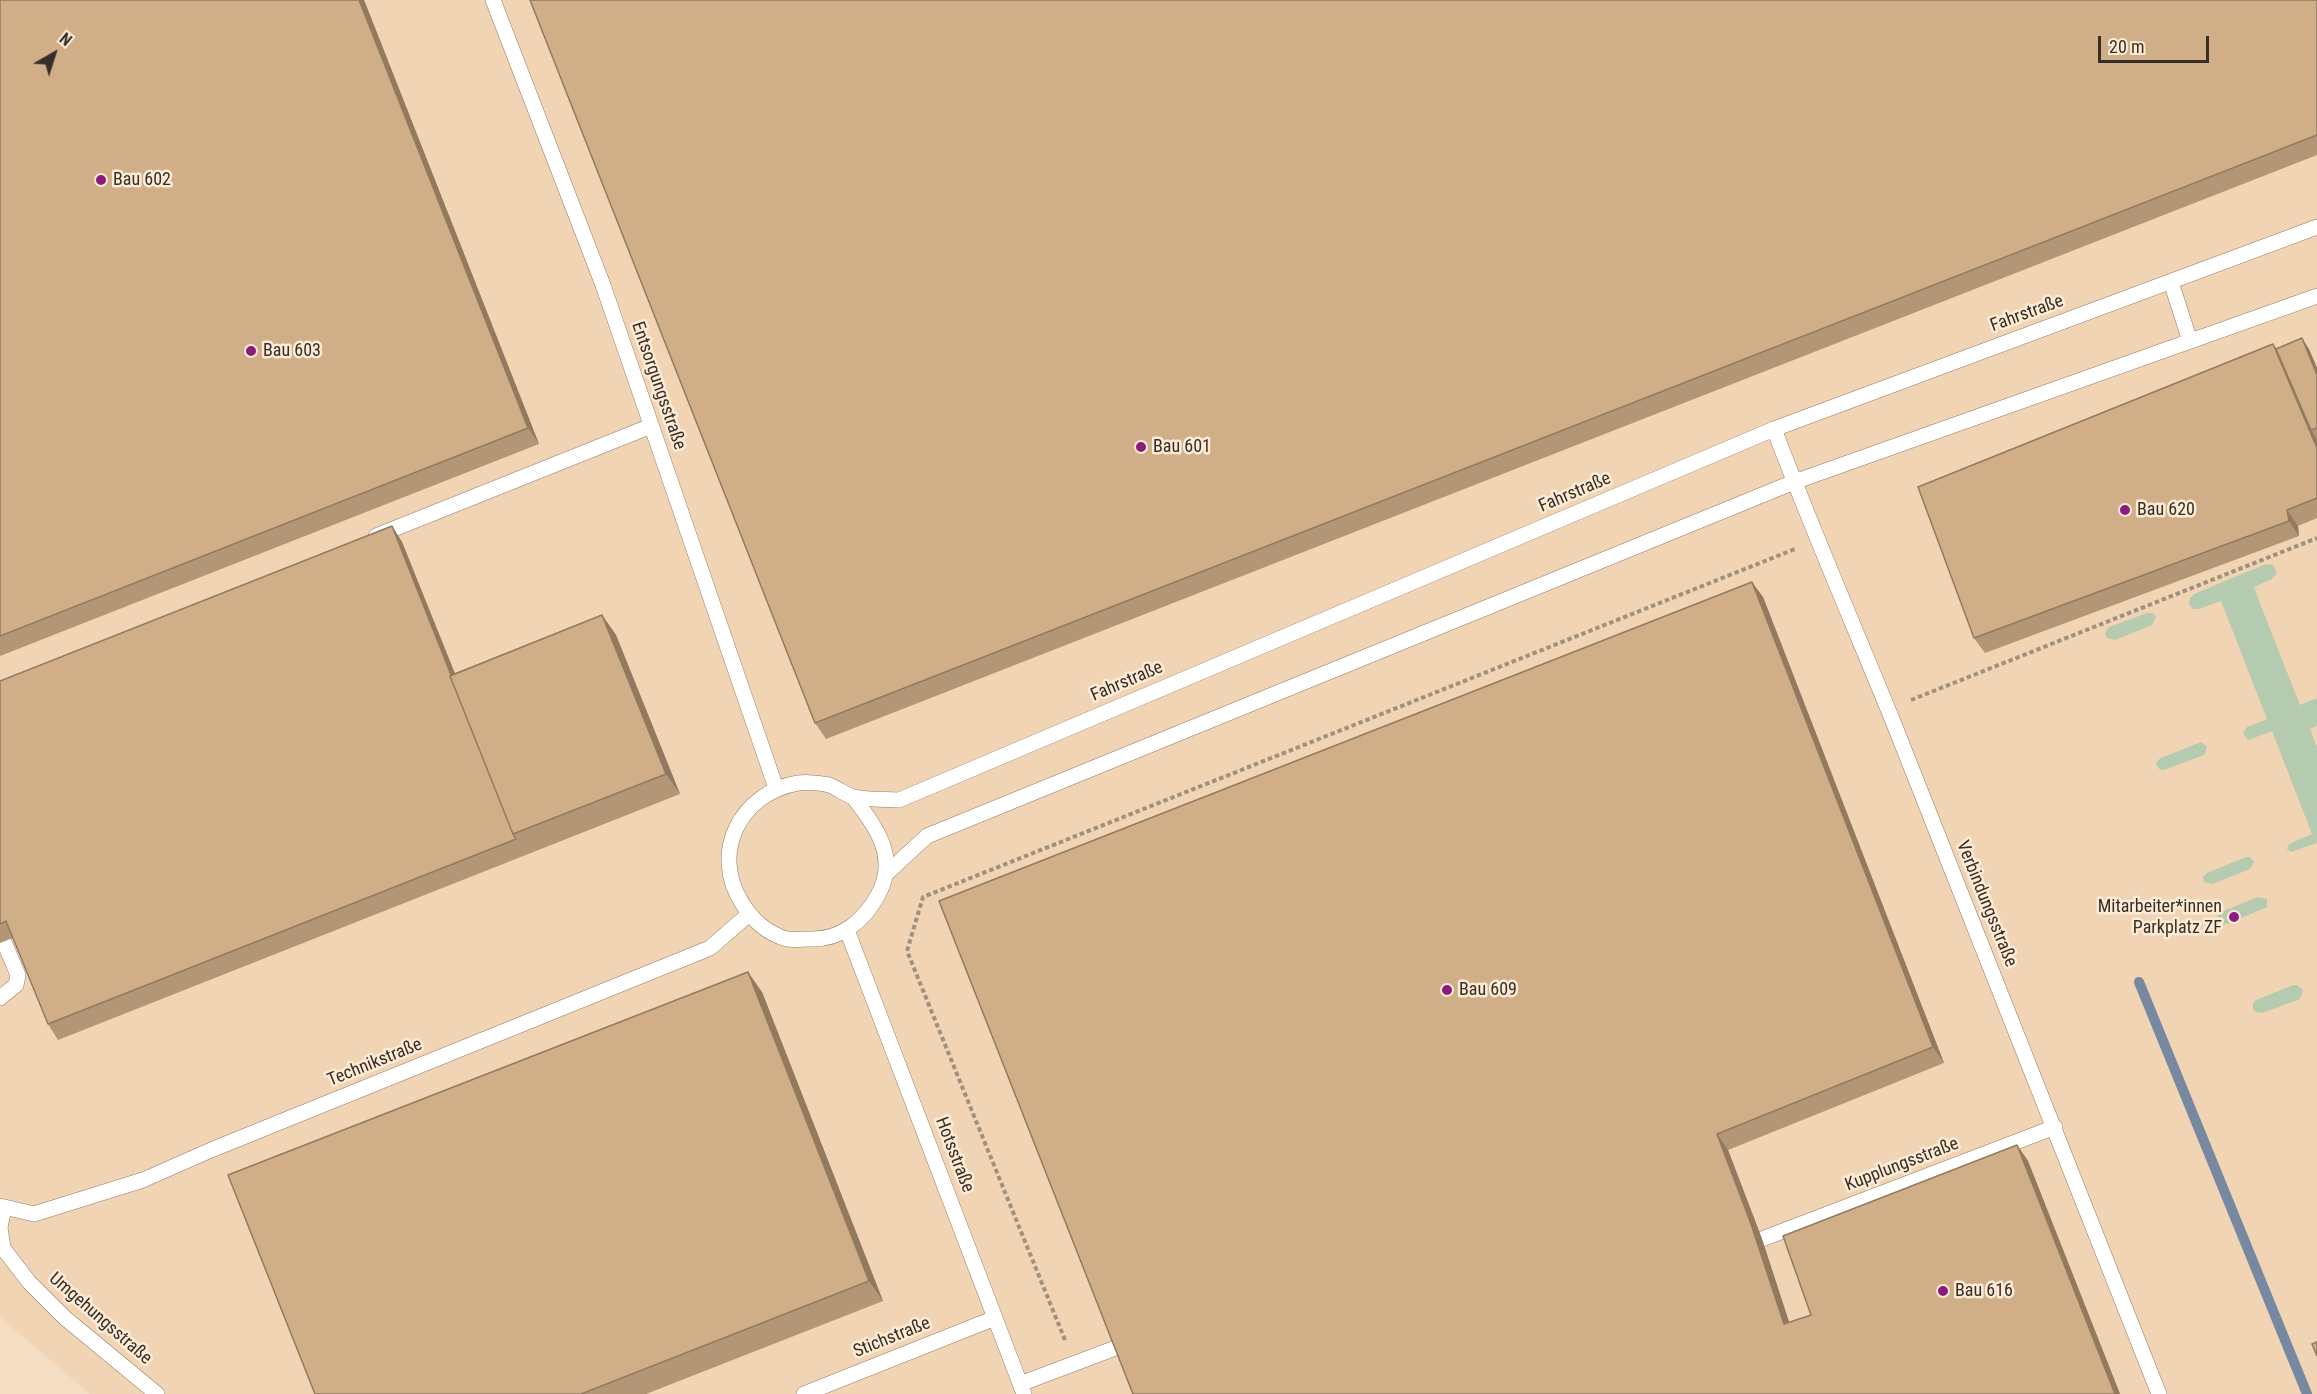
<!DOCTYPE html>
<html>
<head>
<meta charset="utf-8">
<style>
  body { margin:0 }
  #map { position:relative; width:2317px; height:1394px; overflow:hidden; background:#f3ddc3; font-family:"Roboto Condensed",sans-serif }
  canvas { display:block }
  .north { position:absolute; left:24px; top:24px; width:60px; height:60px; -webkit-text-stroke:4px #fdebd6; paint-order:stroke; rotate:39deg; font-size:16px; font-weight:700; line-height:24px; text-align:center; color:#372f25 }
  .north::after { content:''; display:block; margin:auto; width:21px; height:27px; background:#372f25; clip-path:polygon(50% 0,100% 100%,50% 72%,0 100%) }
  .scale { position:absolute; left:2098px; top:36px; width:111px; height:27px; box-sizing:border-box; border:3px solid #372f25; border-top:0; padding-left:8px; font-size:18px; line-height:21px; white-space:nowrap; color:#372f25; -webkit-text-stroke:4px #fdebd6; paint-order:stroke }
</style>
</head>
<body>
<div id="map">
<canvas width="2317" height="1394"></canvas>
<div class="north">N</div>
<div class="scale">20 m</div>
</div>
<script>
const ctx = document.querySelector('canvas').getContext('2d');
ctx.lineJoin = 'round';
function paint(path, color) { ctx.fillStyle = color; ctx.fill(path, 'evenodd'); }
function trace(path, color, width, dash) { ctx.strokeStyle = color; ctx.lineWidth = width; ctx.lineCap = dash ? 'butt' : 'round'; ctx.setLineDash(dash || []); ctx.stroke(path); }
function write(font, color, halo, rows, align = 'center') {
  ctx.font = font + ' "Roboto Condensed",sans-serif'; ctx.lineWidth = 5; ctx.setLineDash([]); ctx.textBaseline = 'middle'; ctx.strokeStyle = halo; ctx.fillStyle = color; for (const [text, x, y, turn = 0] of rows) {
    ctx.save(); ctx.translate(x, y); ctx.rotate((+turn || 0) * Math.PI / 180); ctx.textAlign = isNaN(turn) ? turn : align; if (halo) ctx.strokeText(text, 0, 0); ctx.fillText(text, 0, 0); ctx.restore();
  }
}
const built = new Path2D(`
  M0,0H2317V1394H90L0,1317Z`);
const green = new Path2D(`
  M2266,564L2273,565L2277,573L2272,579L2254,587L2259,601L2300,705L2317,698V726L2310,729L2317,747V843L2291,852L2287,849L2289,844L2312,834L2272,731L2248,740L2243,733L2247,727L2267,719L2221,601L2199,609H2193L2189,604L2190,598L2194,594Z
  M2147,613H2153L2156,617L2152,625L2115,640L2107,638L2105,633L2109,627Z
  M2201,742L2207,747L2204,755L2167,769L2162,770L2158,768L2156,762L2161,758Z
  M2246,857H2250L2254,862L2250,869L2212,884L2204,882L2203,877L2207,873Z
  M2258,897L2267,899V907L2227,924H2223L2219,922L2217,917L2221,912Z
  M2293,985H2297L2303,990L2300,999L2262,1013L2256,1012L2253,1009V1003L2256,1000Z`);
const stream = new Path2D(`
  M2139,982L2307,1394`);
const path = new Path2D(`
  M1911,700L2317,538
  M1065,1340L907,951L923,897L1795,549`);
const service = new Path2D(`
  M493,0L603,285L776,788
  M2171,282L2190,341
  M1774,429C1812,529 1854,626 1894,724C1983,947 2072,1170 2159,1394
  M376,536L651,426
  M853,797C876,827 899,857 878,895C864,921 841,940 810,939C803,939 794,940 787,939C768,934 752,920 742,903C710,853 740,793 798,783C806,782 821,783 829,785C838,788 845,795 854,797C868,800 885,799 899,800L1774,429L2317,227
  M886,874L927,836L1794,482L2317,296
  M847,930L1024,1394
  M0,998L16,985L18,975L4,942
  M0,1206L34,1214L143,1180L211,1150L710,948L749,914
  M4,1208L0,1227L3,1248L29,1282L65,1318L157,1394
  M1762,1239L2055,1127
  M1020,1384L1118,1347
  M804,1394L995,1318`);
const wall = new Path2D(`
  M0,0H364L539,444L0,656Z
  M2317,0V155L826,739L815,723Z
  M2276,349H2309L2317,368V518L2298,526L2299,536L1985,653L1974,638Z
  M392,526L402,542L455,673L602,615L616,635L680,794L58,1040L48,1024L13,938L0,943V681Z
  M1763,597L1944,1063L1728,1150L1762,1239L1789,1323L1811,1315L2017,1145L2028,1161L2120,1394H1133Z
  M762,992L883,1301L646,1394H315Z`);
const shadedWall = new Path2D(`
  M359,0H364L539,444L528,428Z
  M2302,338L2309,349L2317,368V375Z
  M2273,344L2284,359L2311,430L2317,439V448Z
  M2287,510L2298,526L2299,536L2289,521Z
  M392,526L402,542L518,832L514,834Z
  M1752,582L1763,597L1944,1063L1933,1047Z
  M602,615L616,635L680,794L666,774Z
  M748,972L762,992L883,1301L869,1281Z
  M1717,1134L1728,1150L1762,1239L1795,1340L1784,1324Z
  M2017,1145L2028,1161L2120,1394H2115Z`);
const building = new Path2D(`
  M0,0H359L528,428L0,636Z
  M530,0H2317V135L815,723Z
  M2302,338L2317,375V428L2311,430L2276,349Z
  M2273,344L2317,448V498L2287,510L2289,521L1974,638L1918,487Z
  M392,526L451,675L450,676L513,834L516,839L48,1024L6,921L0,924V681Z
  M1752,582L1933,1047L1717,1134L1751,1224L1784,1324L1811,1315L1783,1236L2017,1145L2115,1394H1133L939,901Z
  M602,615L666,774L513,834L450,676Z
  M748,972L869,1281L581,1394H315L228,1175Z
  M2317,1342V1356L2312,1344Z`);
const markers = [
  [101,180,6,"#8a1c80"],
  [251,351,6,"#8a1c80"],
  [1141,447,6,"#8a1c80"],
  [2125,510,6,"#8a1c80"],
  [2234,917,6,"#8a1c80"],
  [1447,990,6,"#8a1c80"],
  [1943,1291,6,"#8a1c80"]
];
const poiNames = [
  ["Bau 602",113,180],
  ["Bau 603",263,351],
  ["Bau 601",1153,447],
  ["Bau 620",2137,510],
  ["Mitarbeiter*innen",2222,907,"right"],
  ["Parkplatz ZF",2222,928,"right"],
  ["Bau 609",1459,990],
  ["Bau 616",1955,1291]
];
const streetNames = [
  ["Fahrstraße",2027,314,-20],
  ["Entsorgungsstraße",658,386,71],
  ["Fahrstraße",1575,493,-23],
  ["Fahrstraße",1127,682,-23],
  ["Verbindungsstraße",1986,904,68],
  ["Technikstraße",375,1063,-22],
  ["Hotsstraße",954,1155,69],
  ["Kupplungsstraße",1902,1165,-21],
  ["Umgehungsstraße",100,1319,41],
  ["Stichstraße",892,1338,-22]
];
paint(built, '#f0d4b4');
paint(green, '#b5cbaf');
trace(stream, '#7789a1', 10);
trace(service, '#917c65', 16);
trace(path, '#a0917e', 4, [4.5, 3]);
trace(service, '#fff', 15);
paint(wall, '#b39675');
paint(shadedWall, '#927a5f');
paint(building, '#d0af88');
trace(building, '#927a5f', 1.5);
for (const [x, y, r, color] of markers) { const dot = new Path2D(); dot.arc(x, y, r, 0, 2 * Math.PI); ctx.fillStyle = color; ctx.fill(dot); trace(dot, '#fdebd6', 2); }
write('18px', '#372f25', '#fdebd6', poiNames, 'left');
write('18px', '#372f25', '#fdebd6', streetNames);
</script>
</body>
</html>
